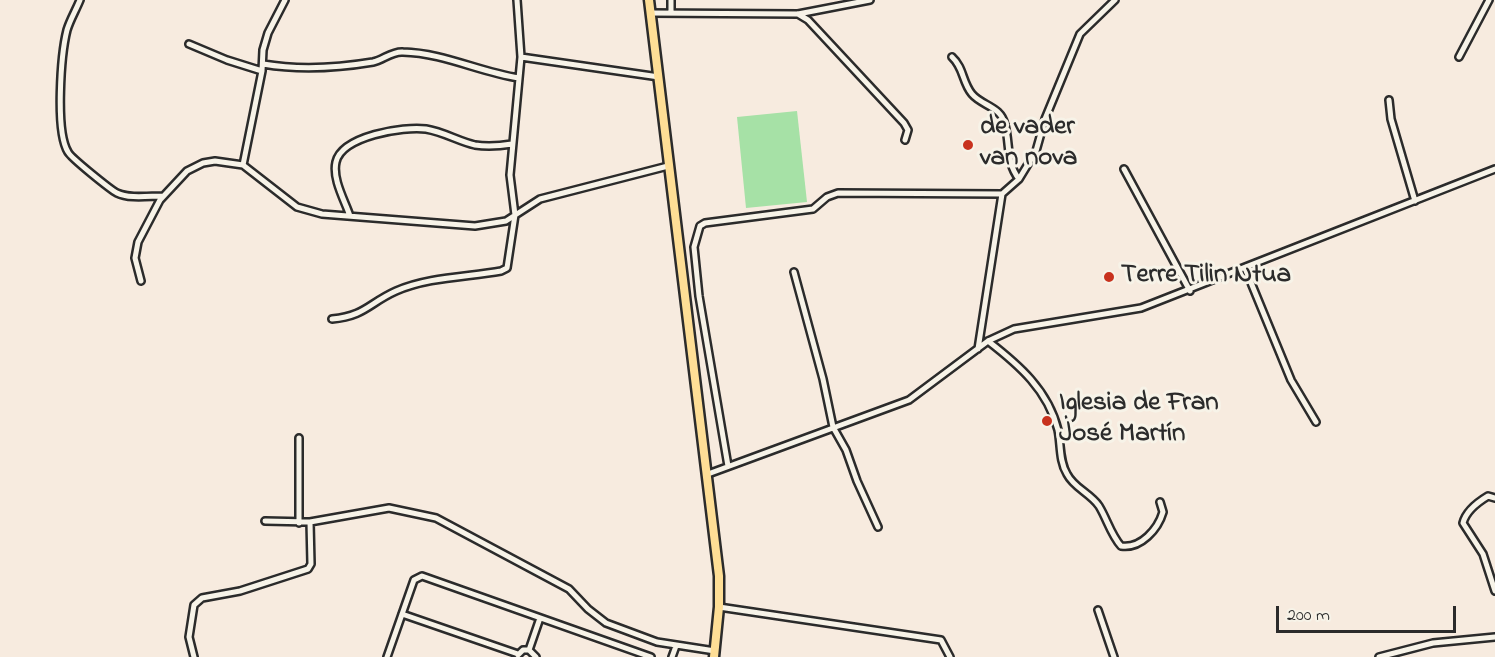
<!DOCTYPE html>
<html>
<head>
<meta charset="utf-8">
<style>
  body { margin:0 }
  #map { position:relative; width:1495px; height:657px; overflow:hidden; background:#f7ebdf; font-family:"Indie Flower",sans-serif }
  canvas { display:block }
  .scale { position:absolute; left:1276px; top:606px; width:180px; height:27px; box-sizing:border-box; border:3px solid #2b2b2b; border-top:0; padding-left:8px; font-size:18px; line-height:21px; white-space:nowrap; color:#2b2b2b; -webkit-text-stroke:4px #f7f3e8; paint-order:stroke }
</style>
</head>
<body>
<div id="map">
<canvas width="1495" height="657"></canvas>
<div class="scale">200 m</div>
</div>
<script>
const ctx = document.querySelector('canvas').getContext('2d');
ctx.lineJoin = 'round';
function paint(path, color) { ctx.fillStyle = color; ctx.fill(path, 'evenodd'); }
function trace(path, color, width, dash) { ctx.strokeStyle = color; ctx.lineWidth = width; ctx.lineCap = dash ? 'butt' : 'round'; ctx.setLineDash(dash || []); ctx.stroke(path); }
function write(font, color, halo, rows, align = 'center') {
  ctx.font = font + ' "Indie Flower",sans-serif'; ctx.lineWidth = 6; ctx.setLineDash([]); ctx.textBaseline = 'middle'; ctx.strokeStyle = halo; ctx.fillStyle = color; for (const [text, x, y, turn = 0] of rows) {
    ctx.save(); ctx.translate(x, y); ctx.rotate((+turn || 0) * Math.PI / 180); ctx.textAlign = isNaN(turn) ? turn : align; if (halo) ctx.strokeText(text, 0, 0); ctx.fillText(text, 0, 0); ctx.restore();
  }
}
const green = new Path2D(`
  M797,111L807,202L746,208L737,117Z`);
const minor = new Path2D(`
  M80,0C76,10 70,20 67,30C61,54 55,131 68,152C71,158 111,190 117,193C129,199 149,196 163,196
  M517,0L521,57
  M671,0V12
  M650,13L798,14L870,0
  M798,14L808,20L904,123L908,130L905,140
  M189,44L227,60L262,71
  M952,57C964,68 962,82 972,94C982,106 1001,106 1005,125C1010,143 1006,163 1019,179
  M1459,57L1489,0
  M263,64C298,70 337,68 373,62C383,60 392,51 403,52C444,53 479,72 519,78
  M1389,100L1391,119L1415,201
  M243,165L262,71L263,50L268,33L285,0
  M1124,169L1190,291
  M350,216C345,201 332,179 336,162C342,136 403,126 426,129C444,132 458,141 475,145C487,147 500,146 512,144
  M1245,268L1291,380L1316,422
  M794,272L823,379L833,427L846,450L857,481L878,527
  M141,281L135,258L138,242L160,200L187,171L203,163L215,161L243,165L297,207L322,214L475,226L506,221L540,199L668,166
  M332,319C365,316 369,303 396,291C428,277 467,277 501,271L507,268L515,215L510,175L521,57L659,77
  M988,341C1019,365 1048,390 1058,430C1061,444 1059,461 1067,474C1074,488 1090,493 1099,506C1107,519 1111,535 1121,546C1141,549 1158,529 1163,512L1160,502
  M978,349L1002,194L1019,179L1036,151L1045,119L1080,34L1115,0
  M728,466L699,296L694,247L700,226L705,223L813,209L827,197L838,193L1002,194
  M708,474L909,400L988,341L1014,329L1141,308L1495,169
  M1495,498L1488,496C1478,502 1466,511 1463,523L1483,554L1495,591
  M265,521L310,522L389,508L436,518L569,589L588,609L606,623L657,642L715,651
  M299,523V438
  M719,607L941,640L950,657
  M1098,610L1114,657
  M402,614L518,654
  M529,650L540,618
  M518,655L523,650H529L536,657
  M194,657L189,637L194,605L202,598L240,591L308,569L311,564L310,522
  M387,657L414,580L422,576L651,657
  M672,657L676,646
  M1379,657L1433,643L1495,637`);
const primary = new Path2D(`
  M649,0L719,576V607L714,657`);
const markers = [
  [968,145,6,"#c8321e"],
  [1109,277,6,"#c8321e"],
  [1047,421,6,"#c8321e"]
];
const poiNames = [
  ["de vader",980,129],
  ["van nova",980,160],
  ["Terre Tilin Ntua",1121,277],
  ["Iglesia de Fran",1059,405],
  ["José Martín",1059,436]
];
paint(green, '#a6e1a6');
trace(minor, '#2b2b2b', 10);
trace(primary, '#2b2b2b', 13);
trace(minor, '#f7f3e8', 5);
trace(primary, '#fede96', 8);
for (const [x, y, r, color] of markers) { const dot = new Path2D(); dot.arc(x, y, r, 0, 2 * Math.PI); ctx.fillStyle = color; ctx.fill(dot); trace(dot, '#f7f3e8', 2); }
write('bold 27px', '#2b2b2b', '#f7f3e8', poiNames, 'left');
</script>
</body>
</html>
